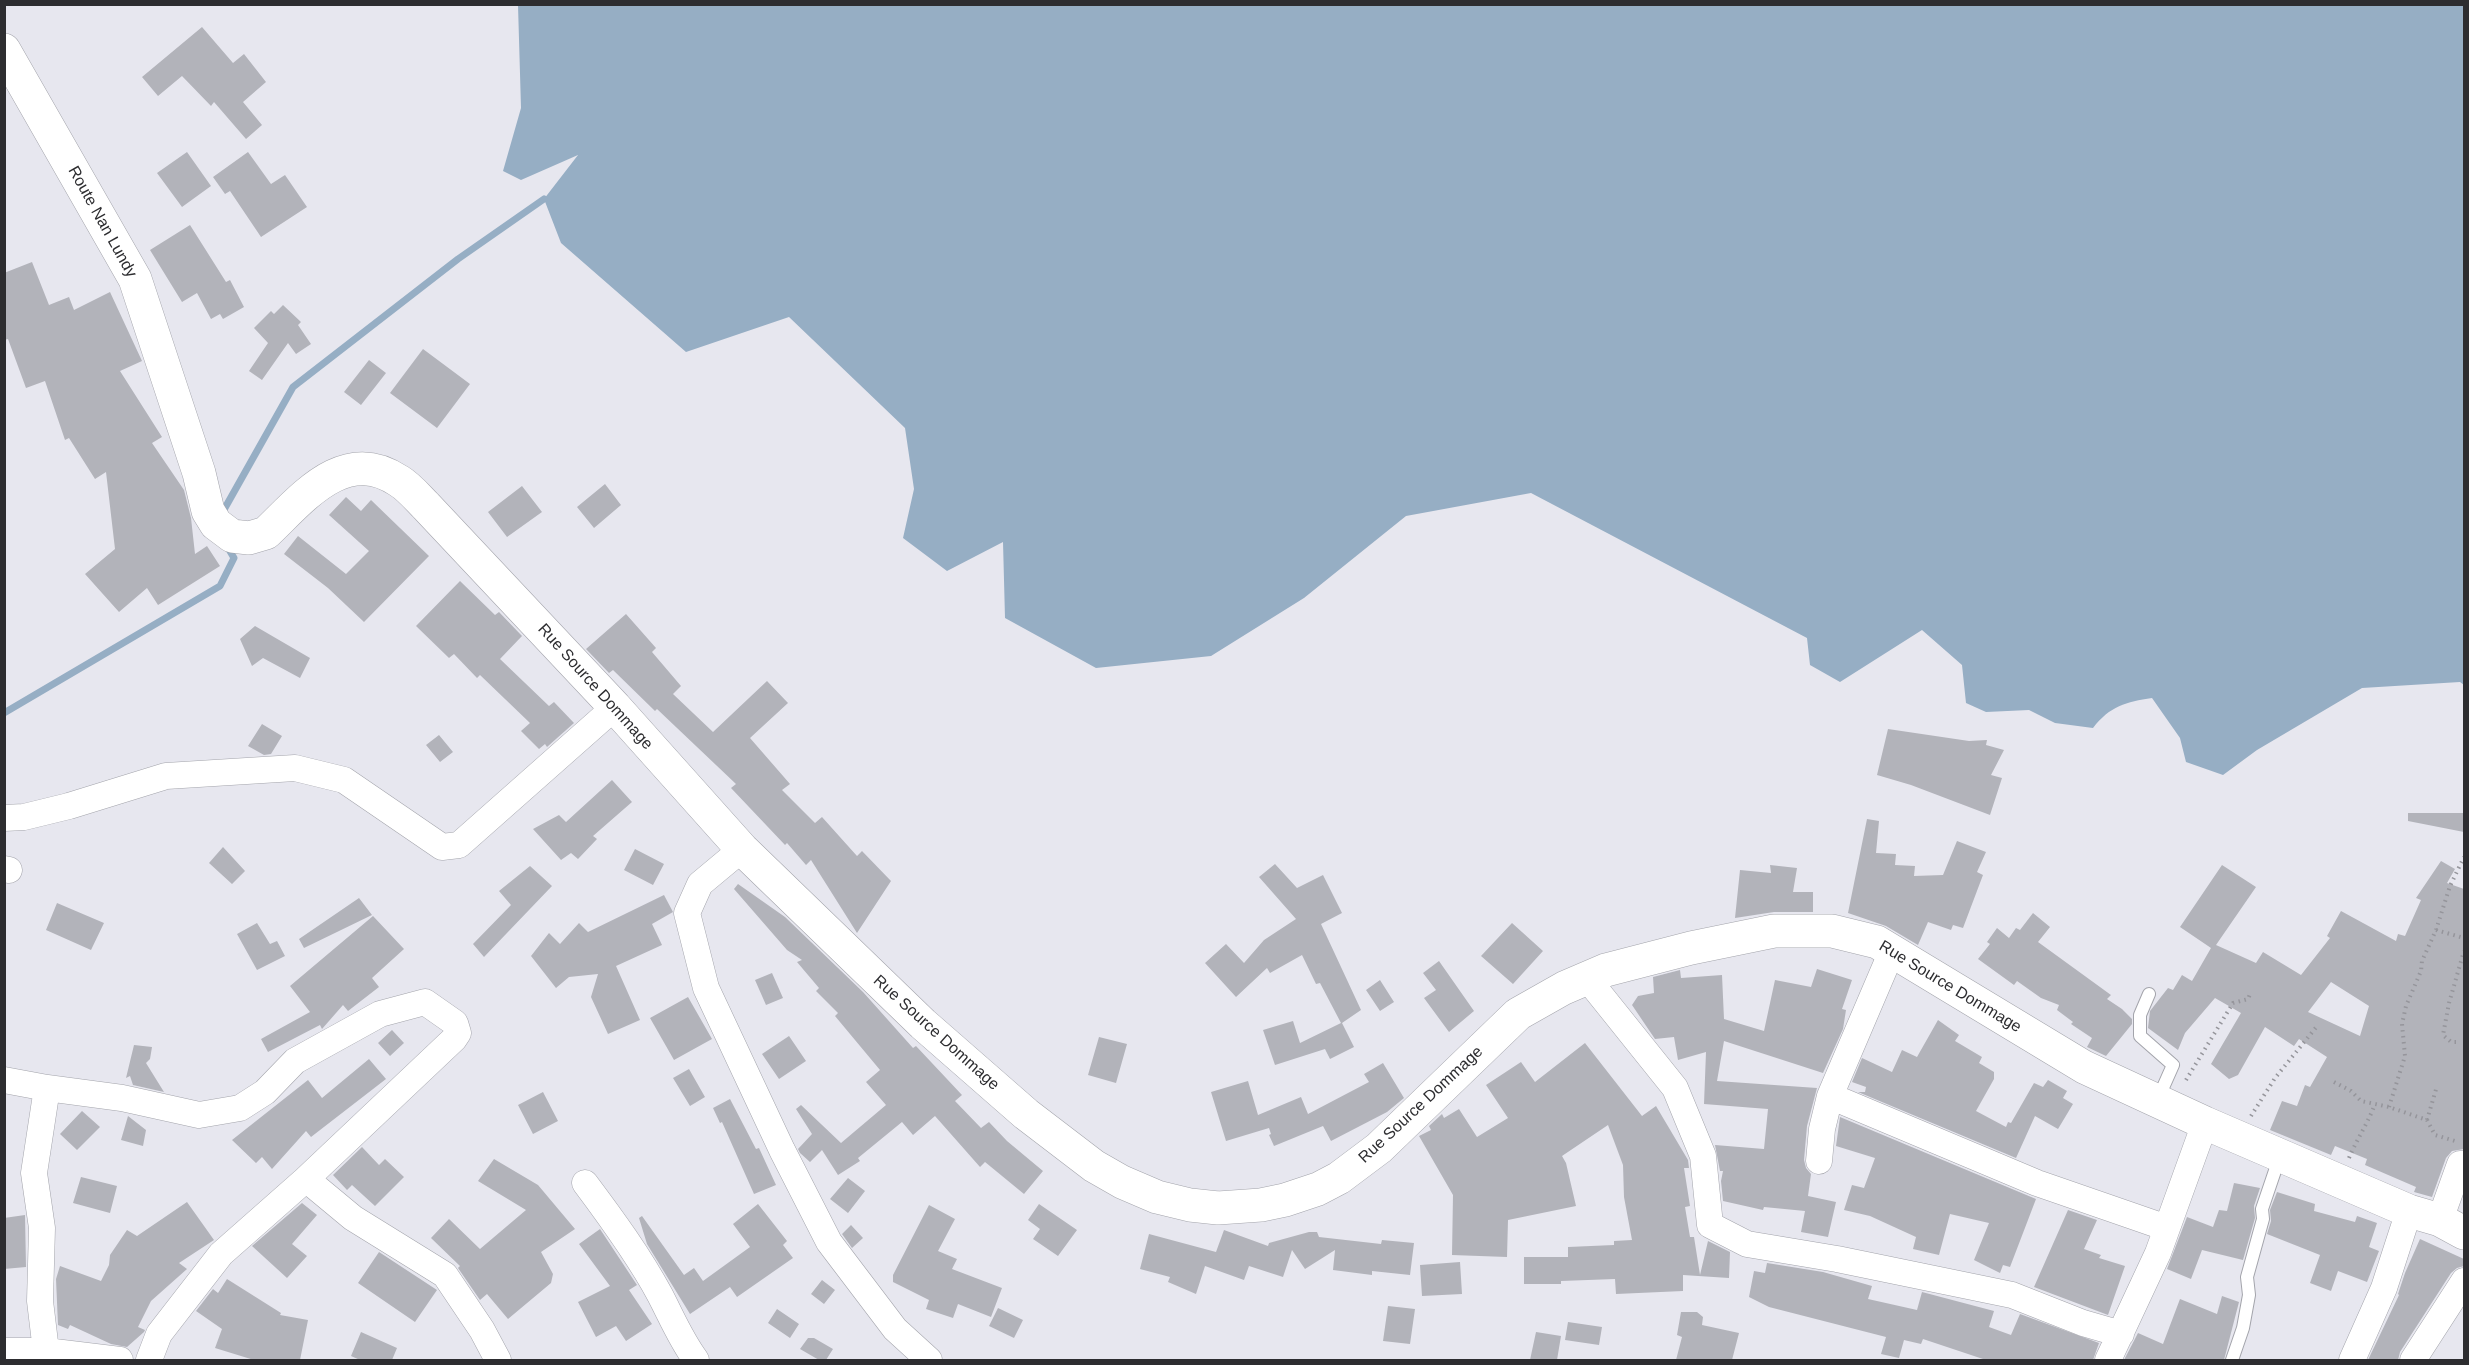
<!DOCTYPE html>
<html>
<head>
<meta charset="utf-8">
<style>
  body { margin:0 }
  #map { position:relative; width:2469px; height:1365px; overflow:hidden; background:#e7e7ef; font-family:Arial,sans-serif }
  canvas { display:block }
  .frame { position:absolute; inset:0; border:6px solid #2d2d30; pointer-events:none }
</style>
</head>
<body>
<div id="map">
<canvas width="2469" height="1365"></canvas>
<div class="frame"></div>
</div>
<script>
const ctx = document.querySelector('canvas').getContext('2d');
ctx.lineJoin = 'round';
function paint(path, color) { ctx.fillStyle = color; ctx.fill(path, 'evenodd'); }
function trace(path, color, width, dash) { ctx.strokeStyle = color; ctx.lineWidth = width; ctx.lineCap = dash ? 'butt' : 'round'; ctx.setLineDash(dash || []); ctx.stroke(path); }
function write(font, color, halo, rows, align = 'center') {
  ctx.font = font + ' Arial,sans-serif'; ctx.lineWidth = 4.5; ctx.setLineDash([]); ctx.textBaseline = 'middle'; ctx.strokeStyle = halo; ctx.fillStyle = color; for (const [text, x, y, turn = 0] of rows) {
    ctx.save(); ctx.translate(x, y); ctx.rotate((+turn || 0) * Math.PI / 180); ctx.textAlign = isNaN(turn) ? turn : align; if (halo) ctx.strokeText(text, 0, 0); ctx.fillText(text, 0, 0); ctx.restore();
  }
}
const water = new Path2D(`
  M518,5H2464V685L2460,682L2362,688L2257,750L2223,775L2186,762L2180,738L2152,698C2126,702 2110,706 2093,728L2055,723L2029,710L1986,712L1966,703L1962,665L1922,630L1840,682L1810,665L1807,638L1531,493L1406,516L1304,598L1211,656L1096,668L1005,618L1003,542L947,571L903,538L914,489L905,428L789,317L686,352L561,243L544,199L578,155L521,180L503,171L521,108Z`);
const stream = new Path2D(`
  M221,515L293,387L458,259L544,199
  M4,713L220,586L234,558L227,546`);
const building = new Path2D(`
  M202,27L233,63L244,54L266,82L243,102L262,125L246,139L214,102L211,106L182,76L158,96L142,77Z
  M187,152L211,186L182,207L157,173Z
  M248,152L271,184L285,175L307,207L261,237L230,191L225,194L213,177Z
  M190,225L226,282L230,280L244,307L223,319L220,314L211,319L197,293L182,302L150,250Z
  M32,262L49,305L69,297L74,310L110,292L142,361L120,371L162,437L152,443L184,490L191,518L195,554L207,546L220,566L158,605L147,588L119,612L85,574L115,549L106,472L95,479L69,438L65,440L45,381L26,388L8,339L4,340V273Z
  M283,305L301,322L298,325L311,344L296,354L288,343L262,380L249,371L268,343L254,328L271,311L274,314Z
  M423,349L470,384L437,428L390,393Z
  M369,360L386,373L361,405L344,392Z
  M605,484L621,505L594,528L577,507Z
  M522,486L542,512L507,537L488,512Z
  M346,497L361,511L371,500L429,556L364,622L328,588L284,554L298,536L346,574L369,551L329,515Z
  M460,581L495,615L499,612L522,636L500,659L549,706L554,702L574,723L547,747L545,744L539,749L521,731L530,723L480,675L477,678L454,654L449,658L416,626Z
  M626,614L656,648L652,652L681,686L673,694L713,732L767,681L788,703L750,738L790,784L782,790L815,823L822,817L857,856L862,851L891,881L857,933L811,860L806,865L787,843L785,845L731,788L736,784L657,709L655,711L613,670L609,673L586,649Z
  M255,626L310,658L300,678L263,658L252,666L240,639Z
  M262,724L282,736L271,754L264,755L248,746Z
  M1888,729L1969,741L1987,740L1986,745L2004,750L1991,775L2002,778L1990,815L1911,785L1877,775Z
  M439,735L453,752L440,762L426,745Z
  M612,780L632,802L593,836L597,839L578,859L571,853L561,860L533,829L559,815L566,822Z
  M2408,813H2464V832L2408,821Z
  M1867,819L1879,821L1876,853L1896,854L1895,865L1915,866L1914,876L1943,875L1957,841L1986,852L1977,872L1983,875L1963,928L1953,925L1951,930L1928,922L1918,945L1886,926L1848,913Z
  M223,847L245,871L232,884L209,863Z
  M635,849L664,864L653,885L624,870Z
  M2441,861L2455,869L2447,883L2464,889V1149L2452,1151L2446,1158L2432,1197L2414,1192L2416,1187L2365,1165L2367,1159L2335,1146L2331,1155L2270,1130L2282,1101L2297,1106L2305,1085L2310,1087L2327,1057L2299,1039L2294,1046L2265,1027L2238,1075L2229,1079L2211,1064L2241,1013L2215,998L2185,1033L2178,1050L2148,1028L2150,1011L2168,988L2173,990L2182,975L2192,981L2211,948L2180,927L2222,865L2256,887L2216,945L2256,963L2263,952L2301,975L2330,938L2327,936L2341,911L2396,941L2398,934L2405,936L2421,900L2416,898ZM2331,982L2369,1006L2360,1036L2308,1012Z
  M1275,864L1297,888L1323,875L1342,913L1321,924L1361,1010L1342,1023L1354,1047L1330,1059L1325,1049L1275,1065L1263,1030L1293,1021L1300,1043L1341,1023L1320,983L1316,984L1302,955L1270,973L1267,968L1236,997L1205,963L1226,944L1244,963L1264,940L1296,919L1259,877Z
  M1770,865L1797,868L1793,892H1813V912H1774L1735,918L1740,870L1771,873Z
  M530,866L552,886L484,957L473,944L511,905L499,891Z
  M738,884L785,917L863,992L913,1048L916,1046L962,1095L955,1101L981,1128L989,1122L1007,1141L1043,1171L1024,1194L985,1162L980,1167L935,1116L913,1135L902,1122L858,1158L860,1161L838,1175L822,1150L810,1162L800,1153L798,1149L812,1134L796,1109L801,1105L841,1143L886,1105L866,1082L880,1070L835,1016L838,1013L816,991L819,988L797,962L802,960L787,950L734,889Z
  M664,895L673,912L652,924L662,945L616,966L640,1020L608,1034L591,997L598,974L569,977L556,988L531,956L549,933L560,944L579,923L588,932Z
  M359,898L372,915L304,948L299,939Z
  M57,903L104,923L91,950L46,930Z
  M2033,913L2050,927L2038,942L2111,995L2107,999L2122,1009L2132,1019V1024L2106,1056L2087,1047L2092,1038L2071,1024L2073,1022L2057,1010L2059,1005L2041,998L2017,981L2014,985L1978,959L1990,944L1987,942L1997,928L2009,938L2016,928L2020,930Z
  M373,916L404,949L372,978L379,987L348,1011L343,1005L322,1029L320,1025L268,1052L261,1039L310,1012L290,986Z
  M257,923L270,944L277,941L285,956L257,970L237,934Z
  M1512,923L1543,951L1513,984L1481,956Z
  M1439,961L1474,1011L1449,1032L1424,998L1436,990L1423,973Z
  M1817,969L1852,980L1842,1009L1846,1010L1843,1029L1823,1073L1724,1041L1717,1081L1817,1088L1807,1126L1804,1160L1806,1168L1811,1174L1808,1196L1836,1202L1828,1237L1801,1232L1805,1211L1764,1207L1763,1210L1723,1201L1721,1181L1723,1171H1720L1715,1145L1764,1149L1768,1109L1704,1104L1706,1052L1678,1060L1674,1037L1655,1039L1632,1005L1638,996L1654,993L1653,977L1680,970L1681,978L1722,975L1724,1019L1764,1031L1775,980L1811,987Z
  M772,973L783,998L766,1005L755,980Z
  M1380,980L1394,1002L1380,1011L1366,990Z
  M688,997L712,1039L674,1060L650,1018Z
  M1938,1020L1959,1035L1955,1041L1982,1057L1979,1063L1994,1072V1079L1976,1111L2006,1127L2008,1122L2011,1123L2034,1083L2043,1087L2048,1080L2067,1091L2063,1098L2073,1104L2058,1129L2035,1116L2016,1158L1858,1092H1865L1866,1087L1852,1082L1862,1058L1892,1072L1902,1050L1917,1057Z
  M392,1030L404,1043L390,1056L378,1043Z
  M789,1036L806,1061L779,1079L762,1054Z
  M1099,1037L1127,1044L1116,1083L1088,1075Z
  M1585,1043L1642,1116L1656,1106L1688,1160L1689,1168H1684L1690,1206L1685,1207L1690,1237H1694L1700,1275L1708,1241L1730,1252L1729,1278L1683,1275V1291L1616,1294L1615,1279L1561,1281V1284H1524V1257H1568V1247L1614,1245V1241L1632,1240L1624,1197L1623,1165L1608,1125L1562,1156L1566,1163L1576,1206L1508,1220L1507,1257L1452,1255L1453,1195L1419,1136L1431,1130L1429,1126L1442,1114L1444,1118L1459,1109L1477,1137L1508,1118L1486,1085L1521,1062L1535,1082Z
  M134,1045L152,1047L150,1059L146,1063L164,1092L133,1085L130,1076L126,1078Z
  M369,1059L386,1079L311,1137L306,1131L272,1169L262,1157L256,1163L232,1140L308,1080L322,1098Z
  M1383,1063L1404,1098L1387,1112L1331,1141L1323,1126L1274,1146L1269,1135L1271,1134L1269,1128L1226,1141L1211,1092L1248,1081L1258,1115L1301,1097L1308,1114L1369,1082L1364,1074Z
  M689,1069L705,1097L690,1106L673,1078Z
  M543,1092L558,1121L533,1134L518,1105Z
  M730,1099L756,1149L759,1148L776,1185L754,1194L722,1122L720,1123L713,1108Z
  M82,1111L100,1127L77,1150L60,1134Z
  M128,1116L146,1130L143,1146L121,1140Z
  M1840,1117L2036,1199L2010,1267L2003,1265L2000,1273L1974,1260L1989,1223L1950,1214L1939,1255L1913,1249L1916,1237L1870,1216L1844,1210L1852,1185L1864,1188L1875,1158L1836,1146Z
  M362,1147L379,1165L385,1159L404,1177L375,1206L352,1185L347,1190L333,1175Z
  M494,1159L538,1185L575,1229L541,1252L553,1274L551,1283L508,1319L487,1294L480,1300L458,1268L460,1266L431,1238L449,1219L480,1249L526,1210L478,1181Z
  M81,1177L117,1186L110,1213L73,1203Z
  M848,1178L865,1191L848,1213L830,1199Z
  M2234,1183L2260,1188L2254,1206L2255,1218L2243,1260L2202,1250L2191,1279L2167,1269L2187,1217L2213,1227L2219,1210L2227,1211Z
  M2277,1192L2315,1204L2314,1211L2355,1222L2357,1216L2377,1223L2369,1247L2379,1251L2367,1282L2338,1271L2331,1291L2310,1283L2320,1255L2267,1234L2271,1221L2270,1210Z
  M187,1202L214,1240L179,1263L187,1269L151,1301L138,1327L145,1330L144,1332L127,1347L111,1344L70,1325L68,1329L58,1325L56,1279L60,1266L101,1281L109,1265L110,1255L127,1230L137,1236Z
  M302,1203L317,1215L292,1244L307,1256L287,1278L252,1246Z
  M758,1204L787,1241L783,1245L793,1258L737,1297L730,1287L690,1314L647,1244L639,1218L642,1216L684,1275L694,1268L703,1281L750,1247L733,1224Z
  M1039,1204L1077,1230L1058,1256L1033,1239L1040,1229L1028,1220Z
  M929,1205L955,1219L938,1251L957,1259L952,1269L1002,1288L991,1317L958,1304L953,1318L926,1309L929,1300L893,1282V1275Z
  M2068,1210L2097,1220L2084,1249L2101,1255L2099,1258L2125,1266L2108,1315L2034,1287Z
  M25,1215L26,1267L4,1269V1218Z
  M851,1225L863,1238L852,1248L842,1234Z
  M600,1229L637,1285L629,1290L652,1324L626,1341L616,1326L596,1337L578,1302L610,1286L579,1244Z
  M1224,1230L1268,1246L1269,1243L1309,1232H1317L1319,1237L1381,1244L1382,1240L1414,1243L1410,1275L1372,1271V1275L1333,1270L1335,1250L1305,1269L1292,1250L1283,1277L1249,1266L1244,1280L1205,1266L1196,1294L1168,1282L1170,1277L1140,1269L1149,1234L1216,1252Z
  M2420,1239L2464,1259V1266L2457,1268L2451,1273L2400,1352L2398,1360H2368L2399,1295L2398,1294L2405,1273Z
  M379,1252L437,1290L415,1322L358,1283Z
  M1460,1262L1462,1294L1422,1296L1420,1265Z
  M1767,1263L1823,1272L1872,1286L1868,1299L1917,1310L1922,1292L1994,1311L1989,1327L2011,1335L2020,1314L2099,1343L2093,1360H1986L1923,1339L1921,1344L1904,1340L1899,1358L1881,1354L1886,1337L1769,1307L1749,1297L1754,1271L1765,1273Z
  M227,1279L281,1313L280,1315L308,1320L300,1360H254L215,1348L222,1329L196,1311L213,1289L218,1293Z
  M822,1280L835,1290L824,1304L811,1294Z
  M2222,1296L2239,1302L2224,1360H2124L2138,1333L2163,1344L2180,1299L2217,1314Z
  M1388,1306L1415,1309L1410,1344L1383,1341Z
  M998,1308L1023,1320L1014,1338L989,1326Z
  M777,1309L799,1324L790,1338L768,1323Z
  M1681,1312H1697L1703,1317L1702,1325L1739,1333L1732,1360H1676L1682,1337L1677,1335Z
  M1568,1322L1602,1327L1599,1345L1565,1340Z
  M361,1332L397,1348L392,1360H360L351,1356Z
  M1536,1332L1561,1336L1557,1360H1530Z
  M808,1338H814L833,1349L826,1360H819L800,1349Z`);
const path = new Path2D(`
  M2436,930L2464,938
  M2456,1042H2451L2443,1035L2449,1003L2464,951
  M2186,1080L2233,1003L2248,999L2250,994
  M2334,1082L2351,1091L2361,1101L2389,1107L2427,1120L2435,1135L2455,1141
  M2389,1107L2405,1056L2402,1024L2406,1006L2421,971L2422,961L2436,930L2450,886L2464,857
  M2251,1116L2275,1078L2318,1025
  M2427,1120L2437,1086
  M2349,1158C2357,1139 2368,1123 2375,1104`);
const lane = new Path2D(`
  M2149,994L2140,1015V1036L2173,1065L2157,1101
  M2232,1360L2243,1328L2249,1295L2247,1277L2263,1219L2262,1209L2280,1156`);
const street = new Path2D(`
  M4,818L24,817L69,806L166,776L295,768L344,780L442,847L459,845L615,707
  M742,849L700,884L687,913L706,988L782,1150L829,1242L895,1329L929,1360
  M4,869L9,870
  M1586,977L1675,1088L1703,1156L1710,1225L1747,1244L1837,1259L2012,1295L2083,1323L2121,1334
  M4,1080L47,1088L34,1173L42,1228L40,1301L46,1351
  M47,1088L122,1098L199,1115L240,1108L265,1092L295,1061L380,1014L425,1002L455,1023L458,1033L454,1039L306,1179
  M1830,1096L2037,1183L2167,1228
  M1819,1161L1822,1129L1830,1096L1892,951
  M585,1183C612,1219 639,1256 660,1295C672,1318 681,1340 696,1360
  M2440,1220L2460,1164H2464
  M4,1351H46L120,1360
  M149,1360L159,1334L221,1254L306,1179L353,1218L445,1275L482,1330L498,1360
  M2108,1360L2158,1253L2205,1123
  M2352,1360L2384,1288L2409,1211
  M2413,1360L2464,1281`);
const secondary = new Path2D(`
  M4,50L135,279L199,473L208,511L216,524L232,536L249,538L266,533C302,499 344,444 399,481C409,487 418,498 426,506L615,707L742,849L923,1024L1026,1114L1094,1166L1122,1182L1157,1197L1190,1205L1218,1208L1261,1205L1285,1200L1318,1189L1339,1178L1379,1148L1518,1014L1564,988L1606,970L1691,948L1774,931H1832L1877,942L2084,1067L2205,1123L2409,1211L2440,1220L2464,1233`);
const streetNames = [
  ["Route Nan Lundy",102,222,61],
  ["Rue Source Dommage",595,687,48],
  ["Rue Source Dommage",1950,987,31],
  ["Rue Source Dommage",936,1033,42],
  ["Rue Source Dommage",1421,1105,-43]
];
paint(water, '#96aec4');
trace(stream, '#96aec4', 7);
paint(building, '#b2b3ba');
trace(lane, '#a3a4ab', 14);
trace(street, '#a3a4ab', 27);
trace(secondary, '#a3a4ab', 34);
trace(path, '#95959b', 4, [1.5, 4.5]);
trace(lane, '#fff', 12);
trace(street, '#fff', 26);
trace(secondary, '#fff', 33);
write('16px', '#2d2d30', '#fff', streetNames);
</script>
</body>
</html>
